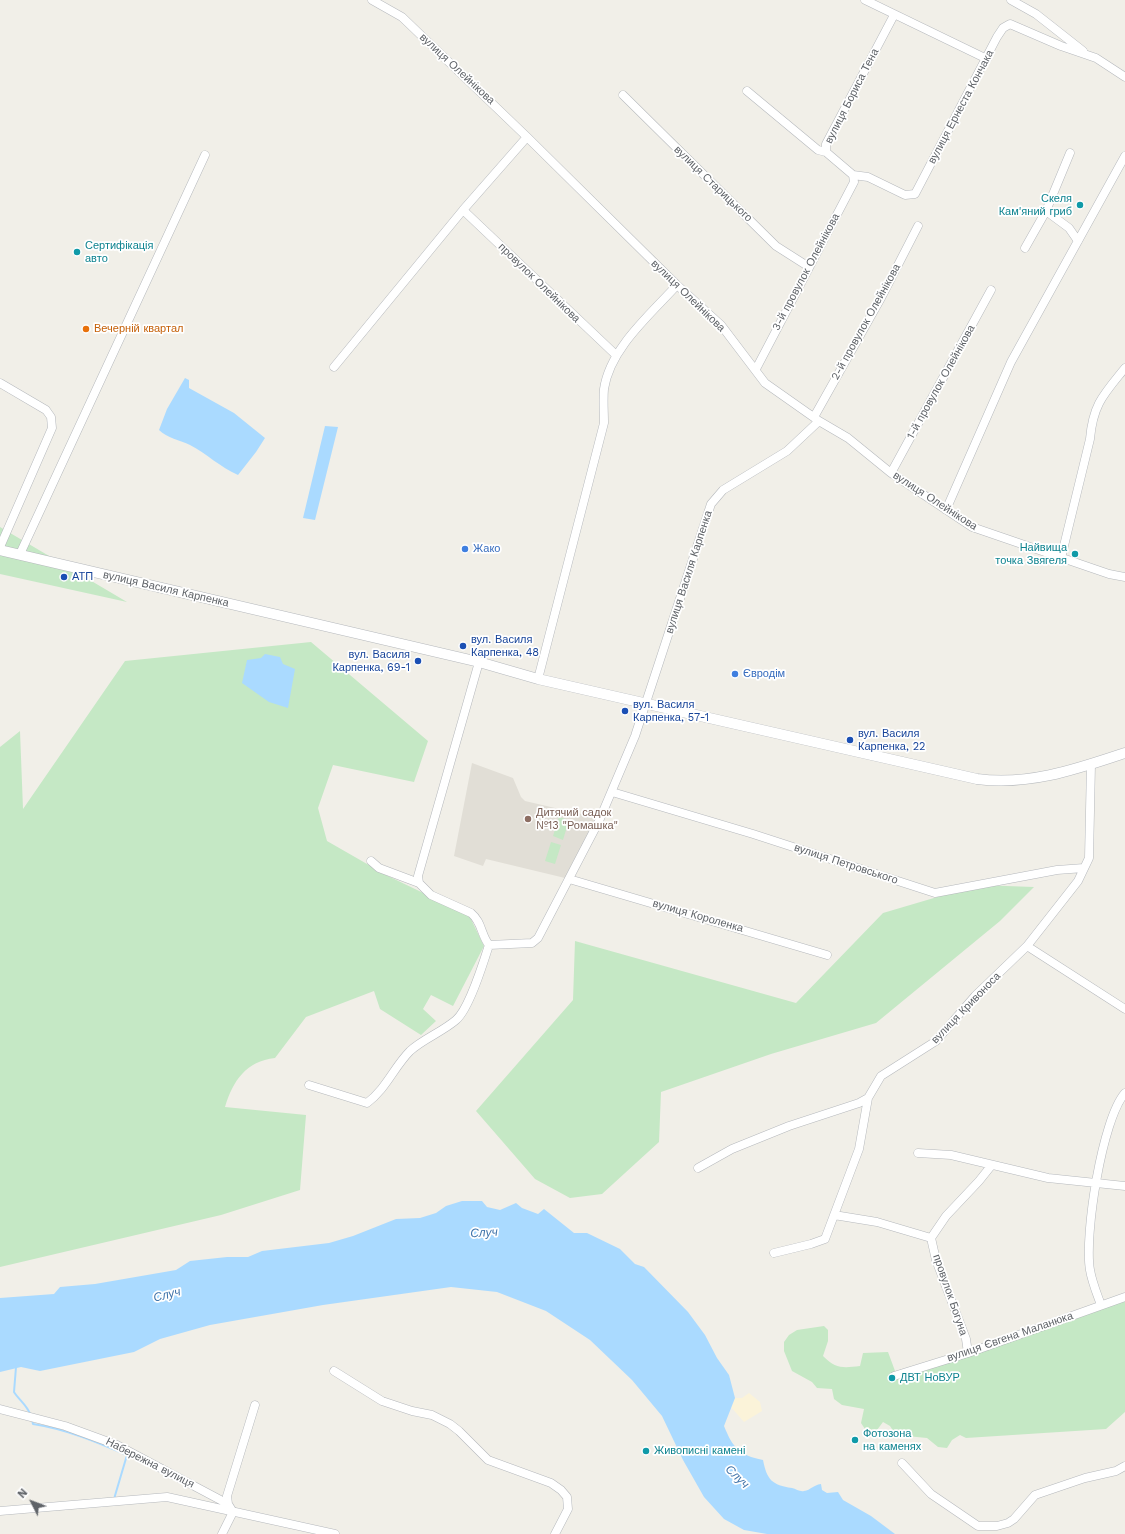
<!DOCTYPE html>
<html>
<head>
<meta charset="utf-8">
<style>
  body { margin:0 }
  #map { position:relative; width:1125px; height:1534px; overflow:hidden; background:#f1efe8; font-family:"Work Sans",sans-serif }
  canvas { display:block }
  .north { position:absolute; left:12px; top:1482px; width:40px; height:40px; -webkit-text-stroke:3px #fff; paint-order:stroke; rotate:312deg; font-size:11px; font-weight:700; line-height:16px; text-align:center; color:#5f6368 }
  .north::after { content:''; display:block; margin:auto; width:14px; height:18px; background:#5f6368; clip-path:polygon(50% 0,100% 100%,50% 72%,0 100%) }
</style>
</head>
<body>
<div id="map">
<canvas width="1125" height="1534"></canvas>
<div class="north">N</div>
</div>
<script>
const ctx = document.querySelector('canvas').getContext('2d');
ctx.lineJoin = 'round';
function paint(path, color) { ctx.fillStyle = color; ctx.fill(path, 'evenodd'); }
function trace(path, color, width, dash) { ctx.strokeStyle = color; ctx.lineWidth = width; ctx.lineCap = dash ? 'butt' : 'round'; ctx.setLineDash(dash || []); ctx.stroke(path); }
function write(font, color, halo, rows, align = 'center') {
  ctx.font = font + ' "Work Sans",sans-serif'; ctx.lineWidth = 3.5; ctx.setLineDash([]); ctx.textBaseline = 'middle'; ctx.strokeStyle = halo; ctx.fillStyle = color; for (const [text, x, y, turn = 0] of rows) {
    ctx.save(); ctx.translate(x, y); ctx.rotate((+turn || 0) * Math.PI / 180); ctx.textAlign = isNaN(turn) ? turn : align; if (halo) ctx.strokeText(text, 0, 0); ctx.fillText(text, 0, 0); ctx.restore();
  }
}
const education = new Path2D(`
  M472,763L513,778L521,797L525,801L594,817V824L565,878L486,859L483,866L454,856Z`);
const green = new Path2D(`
  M0,527L127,602L0,574Z
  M311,642L428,741L414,782L333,765L318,808L327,841L388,876L469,915L484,946L453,1006L431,995L423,1009L436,1021L421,1035L380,1009L374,991L306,1017L275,1058C246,1061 233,1081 225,1107L306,1115L300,1190L221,1215L0,1267V747L20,731L23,809L125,661Z
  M559,817L569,820L563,840L553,836Z
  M551,842L561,845L555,864L545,861Z
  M978,885L1034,887L1000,921L876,1023L771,1054L661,1092L659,1142L602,1194L570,1198L535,1179L476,1111L573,1000L575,941L796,1003L883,913Z
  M1125,1299V1412L1106,1429L966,1438L960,1435L952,1440L947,1448L938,1447L927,1438L896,1435L890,1426L883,1422L877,1430L865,1429L861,1423L864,1409L842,1405L834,1399L832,1389L817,1388L812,1382L792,1371L784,1351V1342L789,1335L797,1330L824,1326L828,1330V1341L823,1356C836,1369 843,1368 860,1366L863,1353L888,1352L898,1379L968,1353Z`);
const sand = new Path2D(`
  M749,1393L760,1402L762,1411L744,1422L731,1407L735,1398H742Z`);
const water = new Path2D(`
  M185,378L189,380V388L234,413L265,438L256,452L238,475C220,467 207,454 190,445C180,440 167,438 159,430L167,409Z
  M325,426L338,427L315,520L303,518Z
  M265,654L280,657L283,664L295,669L288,708L269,702L242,683L247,660L261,658Z
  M462,1201H482L487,1207L500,1210L516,1203L522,1208L538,1214L544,1209L574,1233H587L620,1249L635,1264L644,1267L688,1312L705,1335L717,1358L729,1375L735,1398L724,1426C733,1448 739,1455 763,1460C767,1480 772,1485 792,1488C796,1489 800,1492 804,1491C811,1490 813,1485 821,1484L822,1490L827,1493L838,1492L843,1500L871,1516L895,1534H767L744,1530L724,1519L704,1497L683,1460L662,1416L632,1380L590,1340L546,1311L497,1292L451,1287L323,1305L210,1325L160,1339L134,1352L40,1371L21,1367L0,1372V1298L54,1294L60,1287L95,1284L176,1270L190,1261L227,1257H248L262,1251L329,1243L353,1236L396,1219L420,1218L436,1213L446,1206Z`);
const stream = new Path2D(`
  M16,1367L14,1392C19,1400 27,1405 30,1414
  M32,1420L33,1424C66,1429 97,1442 127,1455L114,1499`);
const minor = new Path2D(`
  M372,0L402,17L527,137L677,285L721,325L765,383L819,421L848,438L891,473L972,527L1109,574L1125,577
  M865,0L987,59
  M1011,0L1036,14L1083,51
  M894,15L826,144V152L853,175L868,177L905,195L915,194L997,37L1003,28L1010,24L1061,46L1096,58L1125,77
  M747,91L818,150L826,152
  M623,95L776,246L809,267
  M463,210L616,355
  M1046,211L1069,228L1078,241
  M1025,248L1046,211L1070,153
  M334,367L463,210L527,137
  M756,369L854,182L853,175
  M0,383L46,410L51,417L52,428L0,547
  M814,417L881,298L918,226
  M891,473L991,290
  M946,510L1011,362L1125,156
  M20,554L205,155
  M1061,558L1090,439C1093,404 1104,394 1125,368
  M538,679L604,423C604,412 603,400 604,389C610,348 651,314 677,285
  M612,792L753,834L935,893L1057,870L1084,868
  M371,861L379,868L419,883L418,876L479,662
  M569,879L827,955
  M419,883L431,895L471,913C482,922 481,935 489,945
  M1027,946L1125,1009
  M309,1085L367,1103C386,1089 394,1067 410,1051C423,1039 442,1032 456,1020C469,1009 483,964 489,945L532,943L538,938L599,821L635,736L711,504L723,490L787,451L819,421
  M918,1153L951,1155L1048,1178L1125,1186
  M698,1168L732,1149L789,1126L859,1103L868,1098
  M834,1215L877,1222L931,1238
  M774,1253L811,1244L825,1239L859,1149L868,1098L881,1076L936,1041L975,996L1027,946L1078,881L1089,858L1091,764
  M1101,1305C1097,1294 1092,1282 1090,1270C1084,1236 1102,1119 1125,1093
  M968,1353L966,1339L936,1260L931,1238L946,1216L979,1181L991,1166
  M334,1371L382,1401L412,1411L432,1415L450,1424L459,1431L488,1460L551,1483L561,1490L567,1497L568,1509L555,1534
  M894,1376L968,1353L1125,1297
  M0,1409L65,1426L117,1445L228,1504
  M902,1463L931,1494L978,1526H997L1008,1523L1014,1519L1035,1495L1085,1478L1116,1471L1125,1466
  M0,1511L167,1497L335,1534
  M222,1534L233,1512L228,1504L227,1496L255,1405`);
const tertiary = new Path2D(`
  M0,550L479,662L538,679L977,779C1029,786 1077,769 1125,753`);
const markers = [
  [1080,205,4,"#0f9aa8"],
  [77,252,4,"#0f9aa8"],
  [86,329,4,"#e8710a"],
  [465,549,4,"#3f7fe0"],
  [1075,554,4,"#0f9aa8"],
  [64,577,4,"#1a4fb4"],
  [463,646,4,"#1a4fb4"],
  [418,661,4,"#1a4fb4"],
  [735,674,4,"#3f7fe0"],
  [625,711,4,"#1a4fb4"],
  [850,740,4,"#1a4fb4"],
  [528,819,4,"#8d6e63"],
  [892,1378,4,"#0f9aa8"],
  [855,1440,4,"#0f9aa8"],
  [646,1451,4,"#0f9aa8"]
];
const streetNames = [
  ["вулиця Олейнікова",457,69,43],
  ["вулиця Бориса Тена",852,96,-63],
  ["вулиця Ернеста Кончака",961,107,-62],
  ["вулиця Старицького",713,184,44],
  ["3-й провулок Олейнікова",806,272,-62],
  ["провулок Олейнікова",539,283,44],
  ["вулиця Олейнікова",688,296,44],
  ["2-й провулок Олейнікова",866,322,-61],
  ["1-й провулок Олейнікова",941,382,-61],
  ["вулиця Олейнікова",935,501,33],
  ["вулиця Василя Карпенка",689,572,-72],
  ["вулиця Василя Карпенка",166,589,13],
  ["вулиця Петровського",846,864,18],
  ["вулиця Короленка",698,916,16],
  ["вулиця Кривоноса",966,1008,-46],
  ["провулок Богуна",950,1295,71],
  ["вулиця Євгена Маланюка",1010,1337,-19],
  ["Набережна вулиця",150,1463,27]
];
const cultureNames = [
  ["Скеля",1072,199,"right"],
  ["Кам'яний гриб",1072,212,"right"],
  ["Сертифікація",85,246],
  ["авто",85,259],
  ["Найвища",1067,548,"right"],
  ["точка Звягеля",1067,561,"right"],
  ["ДВТ НоВУР",900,1378],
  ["Фотозона",863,1434],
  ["на каменях",863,1447],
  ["Живописні камені",654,1451]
];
const foodNames = [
  ["Вечерній квартал",94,329]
];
const shopNames = [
  ["Жако",473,549],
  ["Євродім",743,674]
];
const transitNames = [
  ["АТП",72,577],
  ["вул. Василя",471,640],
  ["Карпенка, 48",471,653],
  ["вул. Василя",410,655,"right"],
  ["Карпенка, 69-1",410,668,"right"],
  ["вул. Василя",633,705],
  ["Карпенка, 57-1",633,718],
  ["вул. Василя",858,734],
  ["Карпенка, 22",858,747]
];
const educationNames = [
  ["Дитячий садок",536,813],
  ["№13 \"Ромашка\"",536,826]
];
const waterNames = [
  ["Случ",484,1233,-3],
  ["Случ",167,1295,-14],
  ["Случ",737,1477,44]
];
paint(education, '#e1ded6');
paint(green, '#c5e8c5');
paint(sand, '#fbf3d9');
paint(water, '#aadaff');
trace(stream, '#aadaff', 2);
trace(minor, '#b5b8bc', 9);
trace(tertiary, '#b5b8bc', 11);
trace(minor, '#fff', 8);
trace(tertiary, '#fff', 10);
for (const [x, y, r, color] of markers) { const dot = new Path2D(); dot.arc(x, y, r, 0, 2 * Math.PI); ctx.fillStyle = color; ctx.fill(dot); trace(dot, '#fff', 1.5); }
write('11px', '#5f6368', '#fff', streetNames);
write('11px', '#0d838f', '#fff', cultureNames, 'left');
write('11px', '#c56008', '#fff', foodNames, 'left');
write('11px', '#366cbe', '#fff', shopNames, 'left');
write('11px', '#164399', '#fff', transitNames, 'left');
write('11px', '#785e54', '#fff', educationNames, 'left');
write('italic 12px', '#4174aa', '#fff', waterNames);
</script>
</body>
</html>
